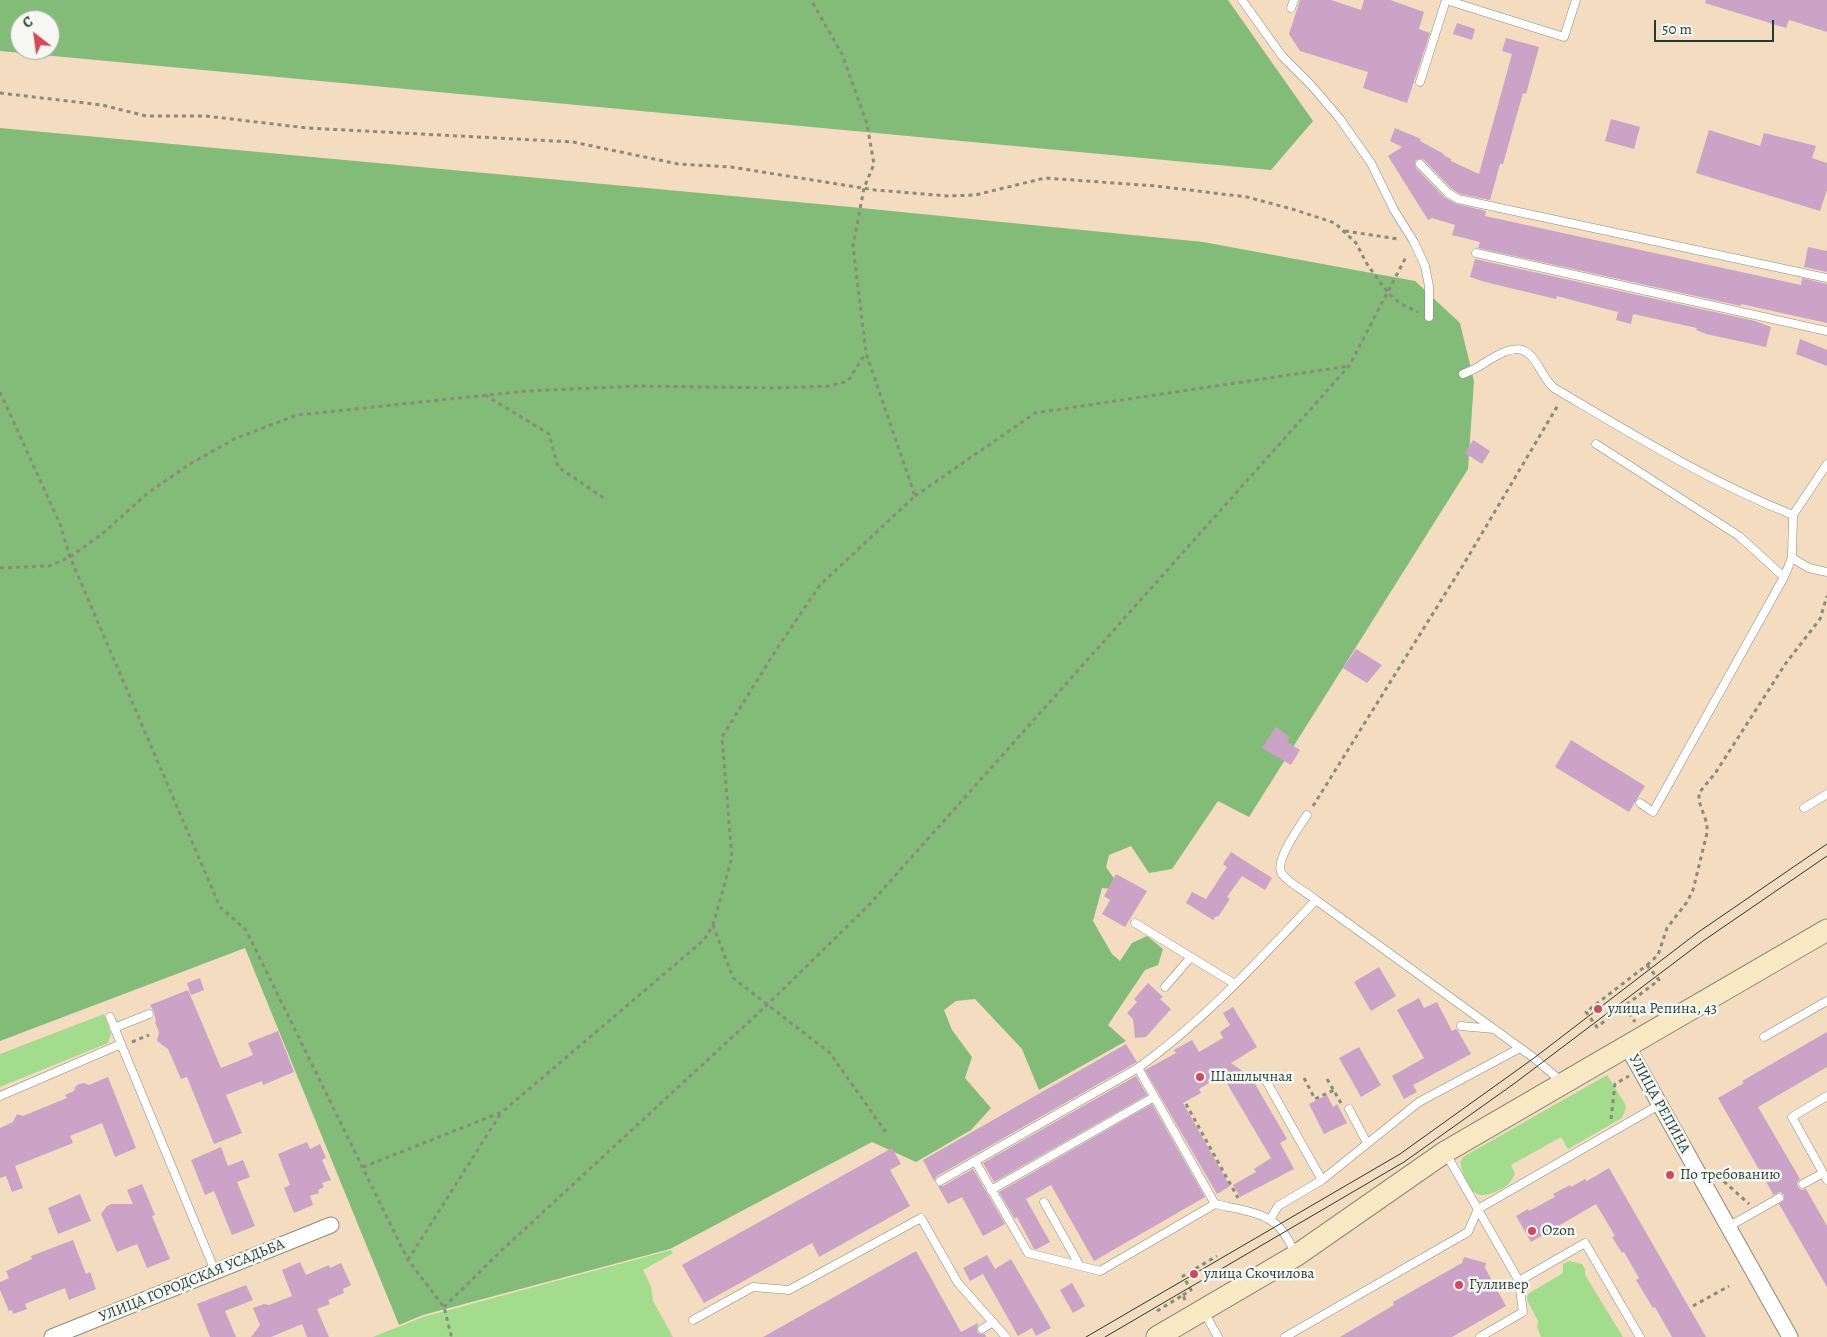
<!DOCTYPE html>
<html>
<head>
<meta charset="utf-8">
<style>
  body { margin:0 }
  #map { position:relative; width:1827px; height:1337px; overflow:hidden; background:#f4dcc0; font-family:Alegreya,serif }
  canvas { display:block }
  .north { position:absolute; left:10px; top:10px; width:50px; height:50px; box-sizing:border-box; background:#f6f6f2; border:1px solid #a0aca6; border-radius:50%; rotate:330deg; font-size:14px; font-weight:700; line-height:20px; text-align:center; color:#1f3d34 }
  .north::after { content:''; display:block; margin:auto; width:18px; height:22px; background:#d1495b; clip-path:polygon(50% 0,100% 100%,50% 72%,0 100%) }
  .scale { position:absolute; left:1654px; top:20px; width:120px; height:22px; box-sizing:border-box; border:2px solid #1f3d34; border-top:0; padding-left:6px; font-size:15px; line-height:18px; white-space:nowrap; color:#1f3d34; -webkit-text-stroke:4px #f6f6f2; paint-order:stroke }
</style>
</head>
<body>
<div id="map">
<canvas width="1827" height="1337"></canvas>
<div class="north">С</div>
<div class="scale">50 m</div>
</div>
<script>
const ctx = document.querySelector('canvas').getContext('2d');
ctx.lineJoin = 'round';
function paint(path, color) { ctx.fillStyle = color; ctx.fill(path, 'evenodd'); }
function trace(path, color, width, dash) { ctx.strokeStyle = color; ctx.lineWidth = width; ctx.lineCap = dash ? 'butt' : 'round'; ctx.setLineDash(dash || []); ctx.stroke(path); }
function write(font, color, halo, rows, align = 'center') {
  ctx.font = font + ' Alegreya,serif'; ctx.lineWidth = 5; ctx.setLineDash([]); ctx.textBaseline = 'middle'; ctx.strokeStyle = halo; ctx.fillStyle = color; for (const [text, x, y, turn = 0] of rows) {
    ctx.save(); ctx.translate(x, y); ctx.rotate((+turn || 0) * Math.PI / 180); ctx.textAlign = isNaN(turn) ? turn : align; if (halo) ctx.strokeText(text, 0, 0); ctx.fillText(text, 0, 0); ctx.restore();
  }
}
const green = new Path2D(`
  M104,1014L111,1034L108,1043L0,1087V1054Z
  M1607,1075L1625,1104L1626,1108L1622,1118L1568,1149L1561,1137L1511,1165L1515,1174C1511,1182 1508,1186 1499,1190C1473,1205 1465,1184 1460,1162L1463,1157Z
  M671,1250L673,1253L643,1270L651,1286L653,1301L673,1337H373L423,1317Z
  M1569,1261L1582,1264L1585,1269V1275L1623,1337H1541L1537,1327L1538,1321L1527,1300L1528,1294L1563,1273V1264Z`);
const forest = new Path2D(`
  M0,0H1228L1313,121L1271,170L0,51ZM20,20H50V50H20Z
  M0,128L851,207L1203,242L1415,281L1460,323L1474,381L1468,469L1249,817L1218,801L1172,869L1149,873L1131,846L1109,855L1106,867L1115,880L1113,889L1102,888L1093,921L1112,954L1120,961L1132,943L1147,936L1163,949L1158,965L1145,970L1108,1025L1126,1041L1039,1090L1022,1049L975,999L956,1001L944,1010L952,1030L972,1057L965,1078L991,1108L971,1130L916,1162L872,1142L670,1249L423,1315L399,1325L245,948L0,1041Z`);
const building = new Path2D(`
  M1300,0H1331L1361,10L1364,0H1390L1424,12L1419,29L1430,33L1407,103L1363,88L1368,72L1300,51L1289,34Z
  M1706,0H1827V32L1789,20L1786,28L1705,3Z
  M1457,23L1475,29L1472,40L1453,34Z
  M1506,38L1539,47L1526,94L1523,93L1503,164H1500L1490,200L1460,194L1452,189L1424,160L1421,159L1416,160L1415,163L1416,168L1444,197L1457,204L1486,211L1485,216L1801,285L1802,278L1827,284V323L1741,304V306L1478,248L1480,242L1452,235L1455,225L1432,218L1428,220L1388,156L1402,147L1390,141L1395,128L1421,139L1420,141L1444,154L1443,155L1451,159V161L1479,174L1512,54L1502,51Z
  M1611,119L1640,127L1634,149L1605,141Z
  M1709,130L1760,146L1764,133L1816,146L1812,158L1827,163V190L1820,211L1696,173Z
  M1808,247L1827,251V272L1804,267Z
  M1475,259L1755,321L1771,327L1766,347L1706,334L1696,330L1697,328L1633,314L1631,324L1616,320L1618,312L1602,308L1557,296L1556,299L1485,282L1470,277Z
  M1800,339L1827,350V366L1796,354Z
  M1473,440L1490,451L1482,464L1465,453Z
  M1356,649L1382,665L1367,683L1343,668Z
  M1276,727L1290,737L1287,742L1300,750L1291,765L1262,748Z
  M1571,740L1645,786L1629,812L1555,767Z
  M1231,852L1272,878L1265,890L1242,876L1227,897L1230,899L1218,917L1216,916L1213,920L1186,903L1192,892L1206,899L1227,867L1223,864Z
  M1116,874L1147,891L1125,927L1102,914L1110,900L1104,896Z
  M1379,967L1396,996L1371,1011L1354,982Z
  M200,978L204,990L191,995L187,983Z
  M1148,983L1163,997L1160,999L1171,1009L1146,1037L1135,1038L1133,1019L1127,1013L1137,1002L1134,999Z
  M188,990L221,1068L253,1055L248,1043L278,1031L294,1072L263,1085L262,1081L226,1095L242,1133L214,1144L187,1077L181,1079L168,1049L157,1041L159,1032L155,1022H156L154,1012L150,1005Z
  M1419,998L1424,1008L1437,1002L1452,1031L1456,1029L1458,1031L1471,1054L1413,1085L1417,1092L1404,1099L1392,1076L1424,1058L1397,1010Z
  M1233,1007L1257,1047L1231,1063L1251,1077L1287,1139L1280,1143L1294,1169L1240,1197L1233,1185L1256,1172L1254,1169L1271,1158L1222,1075L1199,1089L1201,1093L1183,1103L1230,1186L1217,1194L1145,1070L1176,1053L1174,1050L1192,1040L1199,1052L1223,1038L1220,1032L1230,1025L1223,1013Z
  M1827,1032V1067L1758,1107L1800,1179L1797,1183L1798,1187L1802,1190L1806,1189L1827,1226V1287L1779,1204L1784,1200V1195L1780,1192L1773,1195L1772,1192L1718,1098L1744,1083L1742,1081Z
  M1126,1044L1137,1062L1135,1063L937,1176L934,1181L923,1160Z
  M1359,1047L1381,1085L1361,1097L1339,1058Z
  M1136,1076L1147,1095L994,1182L983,1163Z
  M108,1077L136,1148L115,1157L102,1123L70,1136L73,1143L15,1166L23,1188L12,1192L6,1176L0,1178V1128L13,1122L17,1114L23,1116L67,1098L65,1095L74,1091L75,1087L79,1084L84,1083L89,1085Z
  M1327,1095L1333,1107L1337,1104L1347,1123L1324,1134L1309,1104Z
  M1152,1104L1205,1197L1094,1261L1051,1185L1026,1199L1050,1242L1037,1249H1034L1017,1217L1015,1219L999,1192Z
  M307,1142L310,1149L320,1144L326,1158L322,1160L331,1180L322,1183L324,1187L318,1190L319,1193L310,1196L313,1205L294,1213L284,1188L290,1185L278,1154Z
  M221,1147L228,1166L243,1160L250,1177L237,1182L255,1226L232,1235L214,1191L205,1195L191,1160Z
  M892,1148L901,1164L890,1170L910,1206L819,1257L812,1243L704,1303L682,1265Z
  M1609,1168L1706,1337H1672L1655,1307L1653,1308L1636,1280L1639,1278L1624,1252L1622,1253L1612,1237L1615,1236L1596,1204L1531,1242L1516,1216L1528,1209L1529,1211L1555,1197L1553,1194L1570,1185L1571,1187L1585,1179L1587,1181Z
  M973,1169L1005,1224L983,1236L962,1197L948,1204L938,1186H943Z
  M142,1184L155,1215L152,1216L170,1259L147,1268L137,1244L117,1252L101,1214L107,1206L111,1204H133L127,1190Z
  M80,1194L91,1221L58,1234L48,1208Z
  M73,1240L86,1274L90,1272L96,1289L69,1300L65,1288L25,1304L27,1309L13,1314L12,1310L9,1311L0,1290V1282L9,1278L6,1271L32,1259L31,1256Z
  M916,1251L961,1332L978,1323L977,1332L980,1334H985L986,1337H763Z
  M987,1255L995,1269L1011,1259L1051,1328L1036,1336L1032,1328L1018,1336L983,1274L970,1281L963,1268Z
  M1464,1257L1486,1263L1485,1268L1506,1306L1452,1337H1340L1394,1305L1393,1302L1462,1263Z
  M300,1262L306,1275L329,1265L330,1268L341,1263L351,1285L343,1289L344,1293L328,1300L330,1304L317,1309L329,1337H307L302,1324L271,1337H251L260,1325L253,1308L264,1304L269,1305L292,1296L282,1270Z
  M1072,1283L1085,1306L1073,1313L1060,1290Z
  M246,1285L253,1300L225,1311L236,1337H210L197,1304Z`);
const path = new Path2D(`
  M0,93L102,105L146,116H206L307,128L573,142L678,164L731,167L875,190L948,196L975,195L1045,178L1156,186L1247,197L1292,209L1335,223L1356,243L1367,264L1388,293L1401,304L1418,312
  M1345,231L1398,239
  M0,392L60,524L70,557L220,907L246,930L408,1260L444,1307L451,1335L455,1337
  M485,395L549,434L558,467L607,500
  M915,496L1035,413L1349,366
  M0,568L49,566L70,557L102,534L149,492L190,464L234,439L297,415L527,391L640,386L777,388L830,386L848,381L866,353
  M1313,806L1465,562L1558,405
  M713,925L733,978L830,1053L887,1134
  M1647,965L1658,955L1667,928L1687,902L1693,890L1707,833V824L1699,801V793L1716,772L1786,663L1820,619L1827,596
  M1647,965L1659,980L1597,1027L1586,1012Z
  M1625,1006L1635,1022
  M132,1042L149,1035
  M1304,1078L1315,1099L1334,1090
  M1327,1079L1341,1103
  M1186,1104L1238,1198
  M1611,1119L1615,1084L1629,1076
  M363,1167L502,1112L704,940L713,925L732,857L722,737L776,650L820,585L915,496L866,353L853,246L864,188L874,164L867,124L842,54L811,0
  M1718,1176L1749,1204
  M408,1260L501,1113
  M1183,1295L1191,1290L1183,1276L1217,1256
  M1693,1306L1729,1286
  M444,1307L500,1252L767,1005L869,905L1349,366L1407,255
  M1157,1311L1183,1295L1185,1300`);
const lane = new Path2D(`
  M1242,0L1282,56L1311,85L1340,119L1371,163L1394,210L1414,242L1425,266L1429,286V317
  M1446,0L1564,37L1576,0
  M1291,8L1294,0
  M1420,82L1446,0
  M1420,164L1448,193L1458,199L1827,278
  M1476,253L1827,331
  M1463,374C1469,371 1476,369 1481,365C1493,358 1514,342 1528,353C1539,362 1543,379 1554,388C1632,434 1708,481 1793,515
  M1596,444L1739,536L1784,577
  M1792,558L1809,568L1827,572
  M1640,803L1653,812L1784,577L1792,558L1793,515L1827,464
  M1804,808L1827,794
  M1307,815C1300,826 1273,862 1282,874C1290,884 1306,892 1316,900
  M1135,923L1235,984
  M1165,987L1191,957
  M110,1017L121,1044
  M1461,1026L1494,1029
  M114,1028L149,1014
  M1764,1037L1827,1001
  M1138,1068L1215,1204
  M1264,1077L1322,1180L1278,1206L1270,1220
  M0,1096L121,1044L215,1271
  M1827,1096L1792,1117L1827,1180
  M1349,1109L1367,1143
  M1445,1152L1519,1281L1585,1243L1640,1337
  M975,1161L1028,1253L1080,1266
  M1322,1180L1419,1102L1520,1048
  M940,1181L1138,1068C1205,1020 1260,959 1316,900L1534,1058L1562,1082
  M1803,1184L1823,1173
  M991,1190L1154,1097
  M1044,1202L1080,1266L1100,1271L1215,1204C1235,1209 1264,1211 1279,1227C1286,1234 1291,1245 1296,1254
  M1728,1227L1779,1198
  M1204,1312L1218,1337
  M693,1320L753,1287L789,1290L921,1218L958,1283L1006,1337
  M982,1329L993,1322
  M1285,1337L1468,1232L1478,1209L1659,1105
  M1480,1337L1523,1312L1519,1281`);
const street = new Path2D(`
  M1627,1046L1790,1337
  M52,1337L331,1225`);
const secondary = new Path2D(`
  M1157,1337L1297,1255L1445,1152L1827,930`);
const tram = new Path2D(`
  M1086,1337L1400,1154L1534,1058L1697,933L1827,844
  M1105,1337L1404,1162L1515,1083L1703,941L1827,856`);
const markers = [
  [1598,1009,5,"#d1495b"],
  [1200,1077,5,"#d1495b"],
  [1670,1175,5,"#d1495b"],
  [1532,1231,5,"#d1495b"],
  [1194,1274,5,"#d1495b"],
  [1459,1285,5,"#d1495b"]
];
const poiNames = [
  ["улица Репина, 43",1608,1009],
  ["Шашлычная",1210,1077],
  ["По требованию",1680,1175],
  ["Ozon",1542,1231],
  ["улица Скочилова",1204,1274],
  ["Гулливер",1469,1285]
];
const streetNames = [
  ["УЛИЦА РЕПИНА",1659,1104,61],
  ["УЛИЦА ГОРОДСКАЯ УСАДЬБА",192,1281,-22]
];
paint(green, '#a4dc8e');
paint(forest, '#83bc79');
paint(building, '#caa3c6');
trace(lane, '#8a8c7a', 9);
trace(street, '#8a8c7a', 17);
trace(secondary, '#8a8c7a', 23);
trace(path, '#8a8c7a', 3, [4, 4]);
trace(lane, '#fff', 8);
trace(street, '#fff', 15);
trace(secondary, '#f8e8c3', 21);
trace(tram, '#1f3d34', 1);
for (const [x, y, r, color] of markers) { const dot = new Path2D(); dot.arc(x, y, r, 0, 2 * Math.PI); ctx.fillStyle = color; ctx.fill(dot); trace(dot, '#f6f6f2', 2); }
write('15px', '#1f3d34', '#f6f6f2', poiNames, 'left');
write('15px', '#1f3d34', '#f6f6f2', streetNames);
</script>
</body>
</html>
